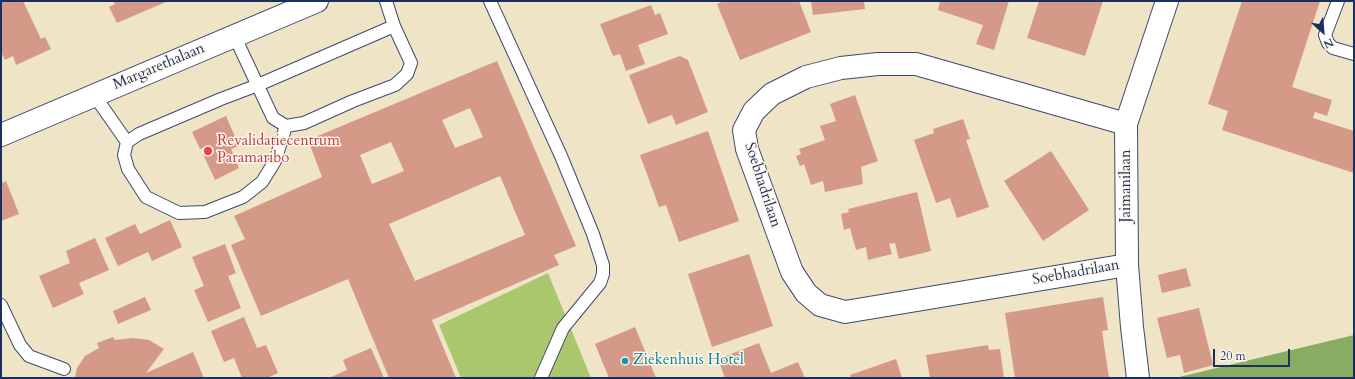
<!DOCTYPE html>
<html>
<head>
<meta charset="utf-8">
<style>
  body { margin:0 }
  #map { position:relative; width:1355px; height:379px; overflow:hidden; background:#efe4c6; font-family:Cardo,serif }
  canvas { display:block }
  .frame { position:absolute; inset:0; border:2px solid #1b2f5e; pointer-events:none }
  .north { position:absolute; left:1303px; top:12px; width:40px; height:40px; -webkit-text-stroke:3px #fbf7ec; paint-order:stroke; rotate:154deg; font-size:11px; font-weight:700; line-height:16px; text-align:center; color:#1b2f5e }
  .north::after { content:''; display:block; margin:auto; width:14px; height:18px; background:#1b2f5e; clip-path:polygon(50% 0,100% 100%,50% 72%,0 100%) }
  .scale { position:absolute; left:1213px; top:349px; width:77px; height:18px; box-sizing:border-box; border:2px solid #1b2f5e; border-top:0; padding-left:5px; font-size:12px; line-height:14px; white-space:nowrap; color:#1b2f5e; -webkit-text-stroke:3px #fbf7ec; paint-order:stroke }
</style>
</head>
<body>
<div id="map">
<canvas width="1355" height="379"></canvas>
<div class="frame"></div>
<div class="north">N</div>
<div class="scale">20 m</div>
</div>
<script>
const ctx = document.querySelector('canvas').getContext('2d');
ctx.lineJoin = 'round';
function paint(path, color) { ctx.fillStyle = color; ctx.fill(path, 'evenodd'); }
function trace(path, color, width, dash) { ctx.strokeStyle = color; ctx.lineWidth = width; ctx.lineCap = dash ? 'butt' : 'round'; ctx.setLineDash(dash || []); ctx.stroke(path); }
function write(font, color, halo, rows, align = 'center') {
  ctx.font = font + ' Cardo,serif'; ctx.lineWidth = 3; ctx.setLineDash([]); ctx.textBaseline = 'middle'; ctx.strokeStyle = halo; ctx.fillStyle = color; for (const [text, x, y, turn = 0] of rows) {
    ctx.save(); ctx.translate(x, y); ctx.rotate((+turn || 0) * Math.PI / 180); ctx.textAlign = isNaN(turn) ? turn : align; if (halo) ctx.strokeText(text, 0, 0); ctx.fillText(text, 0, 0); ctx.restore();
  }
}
const green = new Path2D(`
  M548,273L591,378H461L439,325Z`);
const forest = new Path2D(`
  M1354,335V378H1175Z`);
const building = new Path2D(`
  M1,1H23L41,39L45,37L51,49L16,65L13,56L5,60L1,52Z
  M113,1H168L117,23L109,7L115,4Z
  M724,1H799L811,32L740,60L717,4Z
  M811,1H864L865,9L813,15Z
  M940,1H1009L994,50L976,44L983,25L938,10Z
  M1039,1H1103L1085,56L1027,38Z
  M1242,1H1320L1292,87L1332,100L1327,116L1315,112L1313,118L1354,131V173L1222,130L1228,111L1208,104Z
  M651,5L655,15L660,13L668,34L638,45L645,64L626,71L620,54L613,56L600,24Z
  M680,56L688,60L708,112L676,125L672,115L648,124L629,75Z
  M497,61L576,246L554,255L559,265L432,320L456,378H389L348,279L261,316L231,245L245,239L234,216L322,177L308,140ZM470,108L483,137L455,148L442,120ZM391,142L404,171L372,184L360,155ZM500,176L525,235L415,281L389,224Z
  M855,95L878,161L861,167L863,184L825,192L823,181L811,185L804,164L800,166L796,156L801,154L799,149L825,140L820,126L836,121L830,104Z
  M226,116L239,146L231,149L239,168L215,180L203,154L207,152L205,147L200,149L192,132Z
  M963,119L970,139L966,140L989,207L957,218L950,198L936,203L914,140L934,133L933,129Z
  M708,131L739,221L679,242L666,205L659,207L640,155Z
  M1051,151L1089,210L1043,241L1004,181Z
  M1,179L3,183L6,181L19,214L1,221Z
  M917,192L931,251L899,259L895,243L889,244L892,254L868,260L866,247L856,250L850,228L844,230L841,214L849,212L848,209Z
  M170,220L182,247L152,261L148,252L118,266L105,238L135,224L140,234Z
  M95,238L109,270L79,283L84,294L53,308L39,276L70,263L66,251Z
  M225,244L236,273L228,276L241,308L208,322L194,290L204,286L192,257Z
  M749,254L773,326L712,347L688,274Z
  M1186,268L1191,286L1162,293L1158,275Z
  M145,297L151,310L118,324L113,311Z
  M1103,297L1108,330L1102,331L1109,378H1015L1005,313Z
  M1199,308L1213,365L1184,373L1180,355L1167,358L1157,318Z
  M244,317L257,348L266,345L278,373L267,378H242L234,358L224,362L211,331Z
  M635,327L656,378H609L595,344Z
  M113,337L115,340L133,338L149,340L164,349L146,373L193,352L204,378H75L77,368L85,356L99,348L97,343Z
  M759,343L771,373L798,362L805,378H725L718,359Z
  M988,345L989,350L1000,349L1004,378H930L926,355Z
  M371,348L384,378H329L347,370L343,360Z
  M896,359L902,378H851L850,375Z`);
const lane = new Path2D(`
  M490,1L561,156L593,234L603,265V274L600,283L563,328L541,378
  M1338,1L1325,35L1328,43L1333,48L1354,54
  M234,35L273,118L286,126L304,123L353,101L395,85L407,74L411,63L394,26L386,1
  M94,95L127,142
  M286,126L275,161L262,182L243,197L205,212L179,213L146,197L128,169L124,155L127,142L139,134L221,99L258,85L394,26
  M1,305L20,345L29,356L64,369`);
const street = new Path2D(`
  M1126,124L916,64H878L841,68L806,77L772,94L754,111L744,130L747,149L792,272L806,293L820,305L845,312L1127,265
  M1,135L317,1
  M1138,378L1132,327L1127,265L1126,124L1167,1`);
const markers = [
  [208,151,5,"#e0444e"],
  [625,361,4,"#0f9aa8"]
];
const streetNames = [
  ["Margarethalaan",159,67,-23],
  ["Soebhadrilaan",762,185,72],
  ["Jaimanilaan",1127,186,-90],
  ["Soebhadrilaan",1076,273,-10]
];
const healthNames = [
  ["Revalidatiecentrum",217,142],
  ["Paramaribo",217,159]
];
const cultureNames = [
  ["Ziekenhuis Hotel",633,361]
];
paint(green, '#abc76e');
paint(forest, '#88ac61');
paint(building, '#d59987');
trace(lane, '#3b4a6e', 14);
trace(street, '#3b4a6e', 24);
trace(lane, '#fff', 12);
trace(street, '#fff', 22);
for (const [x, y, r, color] of markers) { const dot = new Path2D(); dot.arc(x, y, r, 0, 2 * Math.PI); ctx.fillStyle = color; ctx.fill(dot); trace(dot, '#fbf7ec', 1.5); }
write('15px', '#1b2f5e', '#fbf7ec', streetNames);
write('15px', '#be3a42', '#fbf7ec', healthNames, 'left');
write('15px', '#0d838f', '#fbf7ec', cultureNames, 'left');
</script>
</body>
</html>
